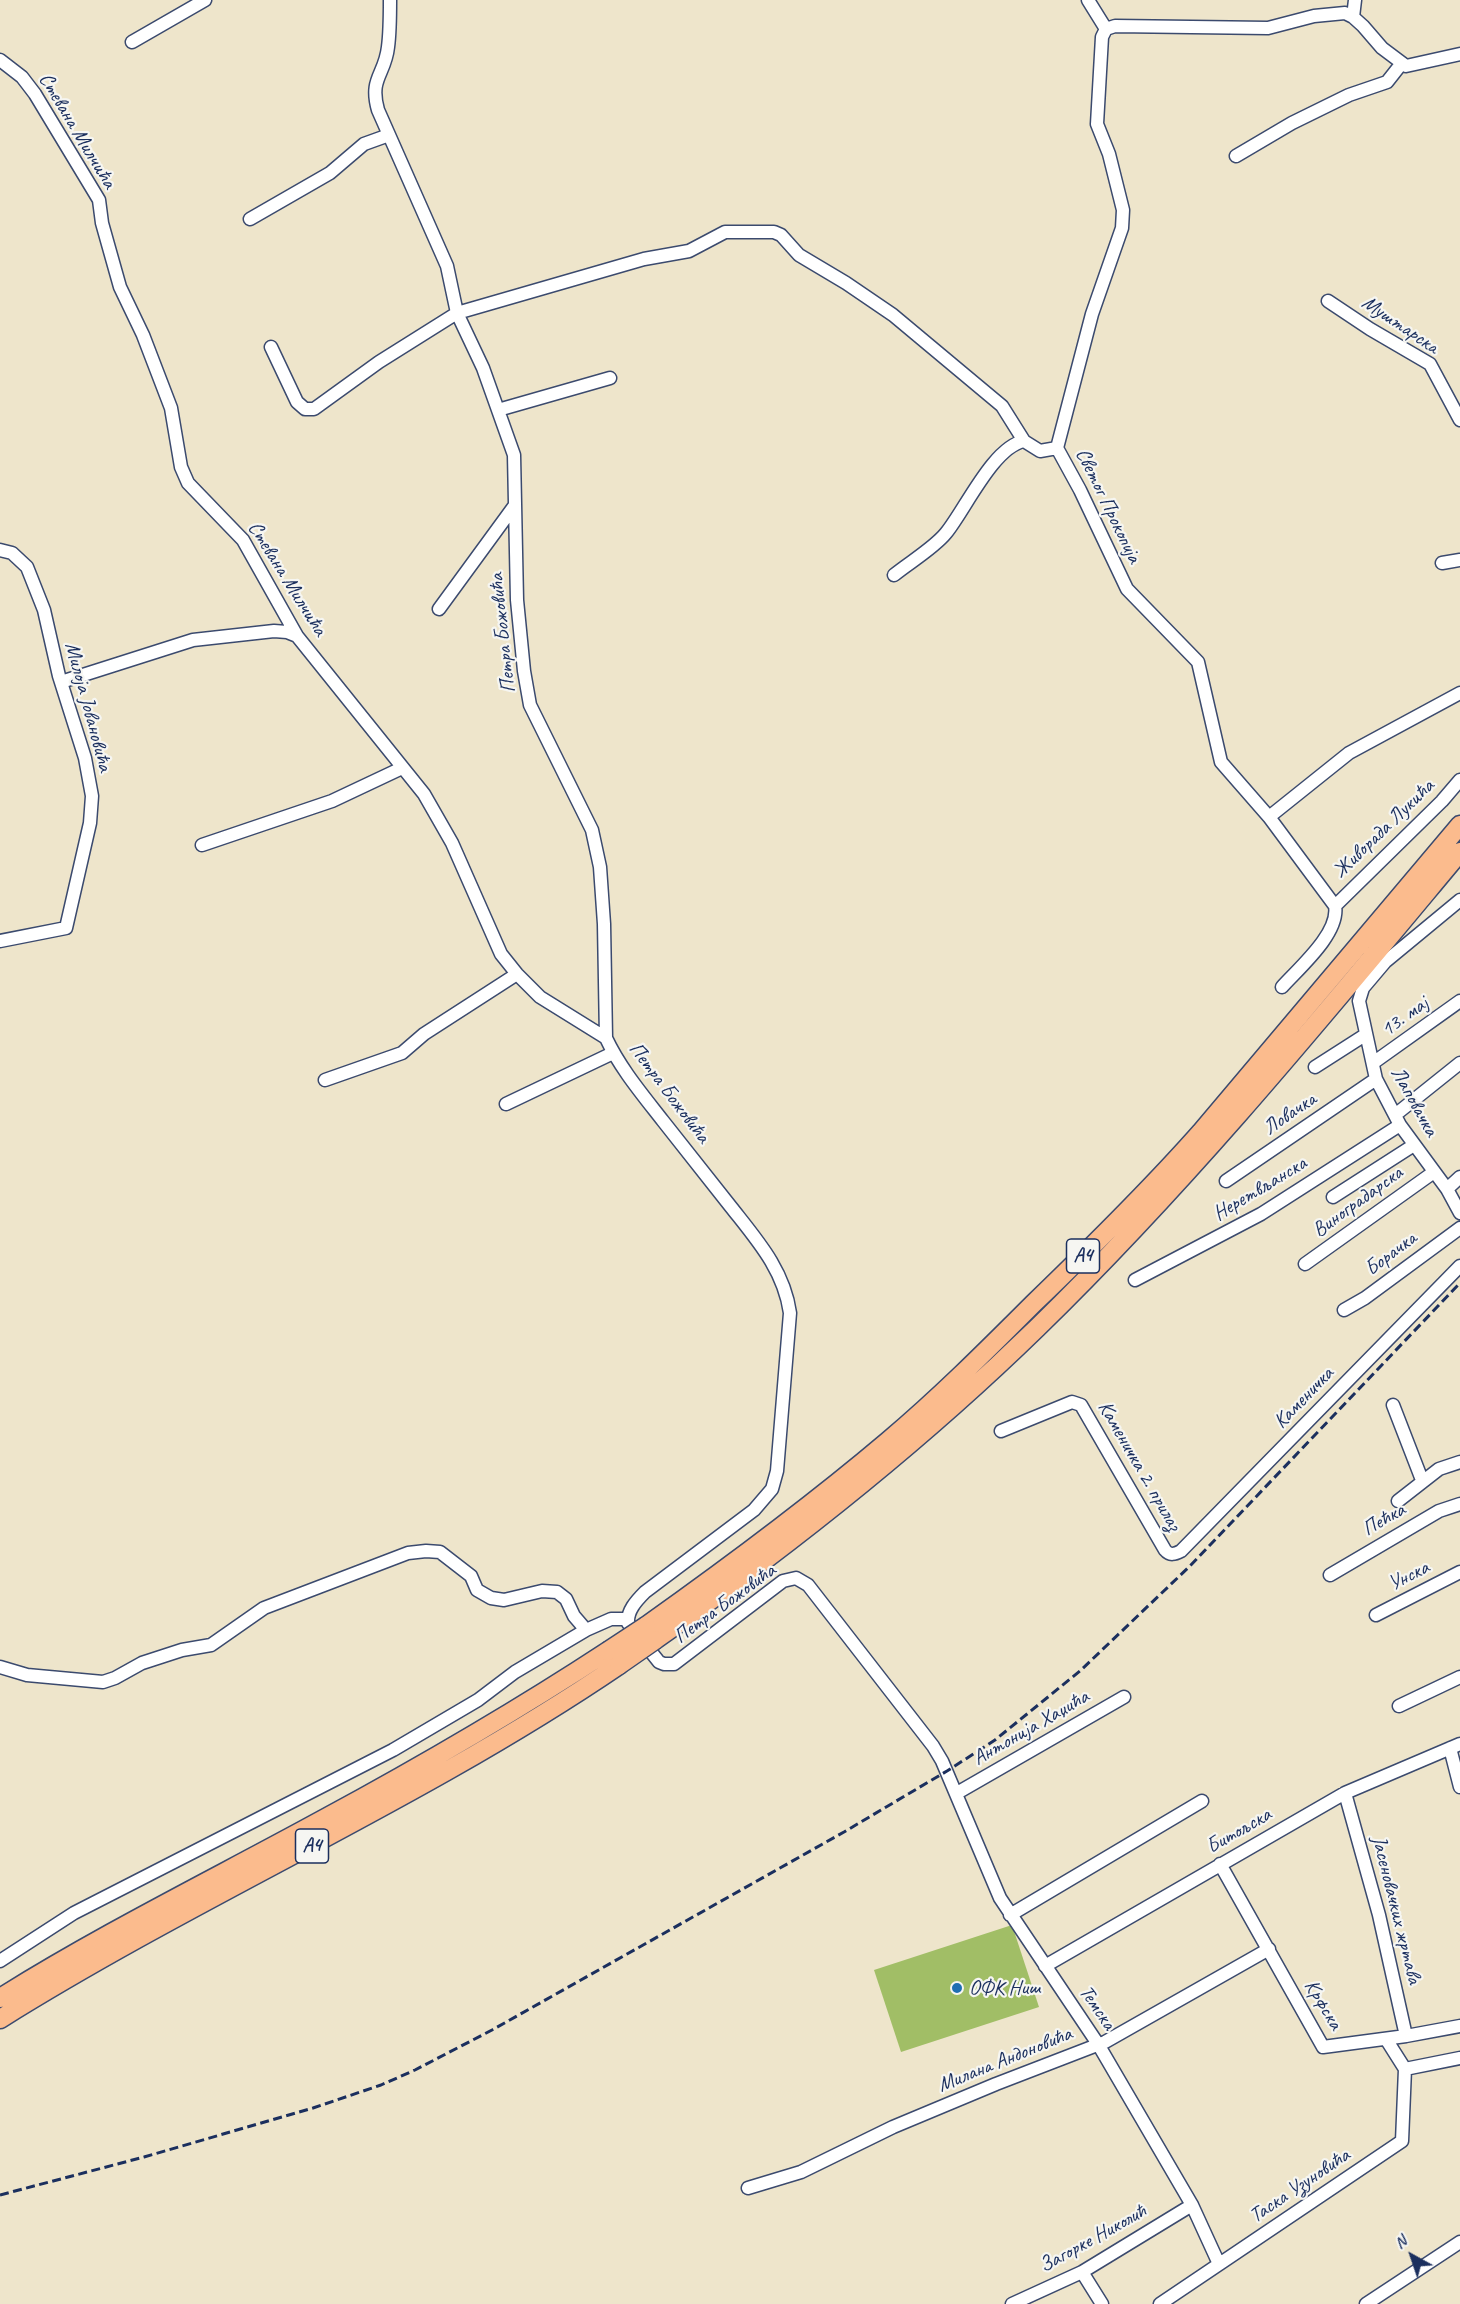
<!DOCTYPE html>
<html>
<head>
<meta charset="utf-8">
<style>
  body { margin:0 }
  #map { position:relative; width:1460px; height:2304px; overflow:hidden; background:#eee5cb; font-family:Caveat,sans-serif }
  canvas { display:block }
  .north { position:absolute; left:1382px; top:2226px; width:60px; height:60px; -webkit-text-stroke:4px #f6f6f2; paint-order:stroke; rotate:320deg; font-size:16px; font-weight:700; line-height:24px; text-align:center; color:#1b2f5e }
  .north::after { content:''; display:block; margin:auto; width:21px; height:27px; background:#1b2f5e; clip-path:polygon(50% 0,100% 100%,50% 72%,0 100%) }
</style>
</head>
<body>
<div id="map">
<canvas width="1460" height="2304"></canvas>
<div class="north">N</div>
</div>
<script>
const ctx = document.querySelector('canvas').getContext('2d');
ctx.lineJoin = 'round';
function paint(path, color) { ctx.fillStyle = color; ctx.fill(path, 'evenodd'); }
function trace(path, color, width, dash) { ctx.strokeStyle = color; ctx.lineWidth = width; ctx.lineCap = dash ? 'butt' : 'round'; ctx.setLineDash(dash || []); ctx.stroke(path); }
function write(font, color, halo, rows, align = 'center') {
  ctx.font = font + ' Caveat,sans-serif'; ctx.lineWidth = 4.5; ctx.setLineDash([]); ctx.textBaseline = 'middle'; ctx.strokeStyle = halo; ctx.fillStyle = color; for (const [text, x, y, turn = 0] of rows) {
    ctx.save(); ctx.translate(x, y); ctx.rotate((+turn || 0) * Math.PI / 180); ctx.textAlign = isNaN(turn) ? turn : align; if (halo) ctx.strokeText(text, 0, 0); ctx.fillText(text, 0, 0); ctx.restore();
  }
}
const green = new Path2D(`
  M1012,1925L1039,2007L901,2052L874,1970Z`);
const minor = new Path2D(`
  M390,0C390,16 390,32 388,47C385,75 369,78 378,110L447,266L457,313L483,368L514,455L517,600L524,671L530,705L592,830L600,867L604,924L606,1038C620,1068 642,1094 663,1121C685,1149 708,1178 731,1207C757,1240 784,1270 790,1313L777,1471L772,1489L754,1510L645,1592C636,1601 627,1611 628,1623L659,1662L664,1664H674L783,1581L796,1578L808,1585L933,1746L942,1761L1000,1898L1098,2044L1192,2205L1219,2264
  M1088,0L1106,29
  M1353,17L1355,0
  M1106,29L1102,37L1097,124L1109,154L1123,210L1122,228L1092,314L1057,448L1080,490L1127,589L1198,662L1221,762L1269,817L1335,906C1340,933 1299,968 1282,987
  M1106,29L1115,26L1268,28L1314,16L1345,13L1353,17L1363,26L1382,48L1406,66L1460,54
  M132,42L205,0
  M0,60L22,77L35,94L99,200L102,223L120,287L143,335L171,408L181,467L188,483L243,540L297,636L424,794L452,843L501,954L517,974L540,997L606,1038
  M1236,156L1292,123L1349,95L1387,82L1402,63
  M250,219L330,173L364,144L389,135
  M1328,301L1370,329L1430,364L1460,420
  M271,347L297,402L305,409H314L379,362L457,313L644,259L689,251L725,232H774L781,235L799,255L846,283L893,315L1002,406L1024,441L1040,451L1057,448
  M498,410L610,378
  M0,550L12,553L27,567L44,610L59,676L85,758L92,796L90,823L66,928L0,941
  M1442,563L1460,560
  M894,575C910,562 934,548 946,533C965,510 993,447 1024,441
  M439,609L515,505
  M61,682L193,640L274,631L287,632L297,636
  M1269,817L1349,753L1460,693
  M202,845L332,801L402,768
  M1460,900L1385,962L1363,988L1359,1001L1376,1079L1400,1125L1447,1189L1460,1213
  M1335,906L1442,801L1460,780
  M1373,1063L1460,1001
  M1315,1067L1365,1035
  M325,1080L402,1053L424,1034L517,974
  M506,1104L613,1053
  M1395,1115L1460,1063
  M1226,1181L1376,1079
  M1447,1189L1460,1177
  M1333,1197L1414,1145
  M1305,1264L1434,1172
  M1135,1280L1261,1214L1400,1125
  M1344,1310L1365,1298L1460,1228
  M1393,1405L1422,1480
  M1001,1431L1072,1402L1081,1405L1165,1550C1170,1556 1175,1554 1181,1551L1460,1266
  M1398,1501L1439,1469L1460,1462
  M1330,1575L1439,1511L1460,1504
  M1376,1615L1460,1572
  M0,1667L27,1675L103,1682L115,1678L142,1663L182,1650L211,1645L264,1608L408,1553L426,1551L440,1552L471,1576L477,1590L491,1598L504,1600L542,1591L557,1592L566,1599L574,1616L586,1630
  M1399,1706L1460,1677
  M1450,1748L1460,1787
  M957,1793L1124,1697
  M1345,1793L1379,1915L1406,2036
  M1220,1864L1323,2047L1406,2036L1460,2026
  M1010,1915L1202,1801
  M0,1961L74,1913L393,1750L478,1700L515,1672L586,1630L611,1619H627
  M1045,1966L1345,1793L1460,1744
  M1386,2039L1405,2069
  M1405,2069L1460,2058
  M748,2188L801,2172L893,2127L996,2084L1105,2042L1269,1949
  M1082,2272L1102,2304
  M1012,2304L1082,2272L1192,2205
  M1160,2304L1402,2141L1405,2069
  M1366,2304L1460,2242`);
const highway = new Path2D(`
  M646,1626C729,1567 810,1507 888,1441C939,1398 986,1351 1033,1304C1091,1248 1148,1192 1201,1132L1460,825
  M655,1640C790,1545 919,1443 1037,1328C1190,1179 1324,1015 1460,852
  M0,1998C104,1933 214,1879 322,1820C420,1767 515,1712 608,1651
  M0,2019C202,1893 422,1799 619,1665`);
const rail = new Path2D(`
  M0,2195L144,2157L313,2108L381,2085L415,2070L492,2030L844,1832L947,1771L995,1740L1080,1671L1190,1566L1460,1283`);
const highwayBridge = new Path2D(`
  M608,1651L646,1626
  M619,1665L655,1640`);
const markers = [
  [957,1988,6,"#1f6fb2"]
];
const shields = [
  [1083,1256,33],
  [312,1846,33]
];
const shieldNames = [
  ["A4",1083,1256],
  ["A4",312,1846]
];
const streetNames = [
  ["Стевана Милчића",77,131,59],
  ["Муштарска",1400,325,34],
  ["Светог Прокопија",1108,506,64],
  ["Стевана Милчића",287,579,58],
  ["Петра Божовића",503,633,-96],
  ["Милоја Јовановића",88,707,75],
  ["Живорада Лукића",1384,829,-44],
  ["13. мај",1405,1017,-36],
  ["Петра Божовића",669,1093,53],
  ["Лаповачка",1414,1102,61],
  ["Ловачка",1290,1114,-34],
  ["Неретвљанска",1260,1189,-31],
  ["Виноградарска",1358,1202,-36],
  ["Борачка",1391,1254,-37],
  ["Каменичка",1304,1398,-46],
  ["Каменичка 2. прилаз",1139,1466,60],
  ["Пећка",1384,1520,-30],
  ["Унска",1409,1576,-27],
  ["Петра Божовића",725,1604,-36],
  ["Антонија Хаџића",1031,1728,-30],
  ["Битољска",1239,1831,-30],
  ["Јасеновачких жртава",1396,1910,76],
  ["Крфска",1323,2005,59],
  ["Темска",1097,2008,56],
  ["Милана Андоновића",1005,2060,-22],
  ["Таска Узуновића",1300,2186,-34],
  ["Загорке Николић",1093,2239,-29]
];
const poiNames = [
  ["ОФК Ниш",969,1988]
];
paint(green, '#a1be66');
trace(minor, '#3b4a6e', 15);
trace(highway, '#3b4a6e', 21);
trace(minor, '#fff', 12);
trace(highway, '#fbbb8d', 18);
trace(rail, '#1b2f5e', 3, [9, 4.5]);
trace(highwayBridge, '#3b4a6e', 21, []);
trace(highwayBridge, '#fbbb8d', 18);
for (const [x, y, r, color] of markers) { const dot = new Path2D(); dot.arc(x, y, r, 0, 2 * Math.PI); ctx.fillStyle = color; ctx.fill(dot); trace(dot, '#f6f6f2', 2); }
for (const [x, y, w] of shields) { const box = new Path2D(); box.roundRect(x - w / 2, y - 17, w, 34, 4.5); ctx.fillStyle = '#f6f6f2'; ctx.fill(box); trace(box, '#1b2f5e', 1.5); }
write('bold 20px', '#1b2f5e', null, shieldNames);
write('21px', '#1b2f5e', '#f6f6f2', streetNames);
write('21px', '#1b2f5e', '#f6f6f2', poiNames, 'left');
</script>
</body>
</html>
